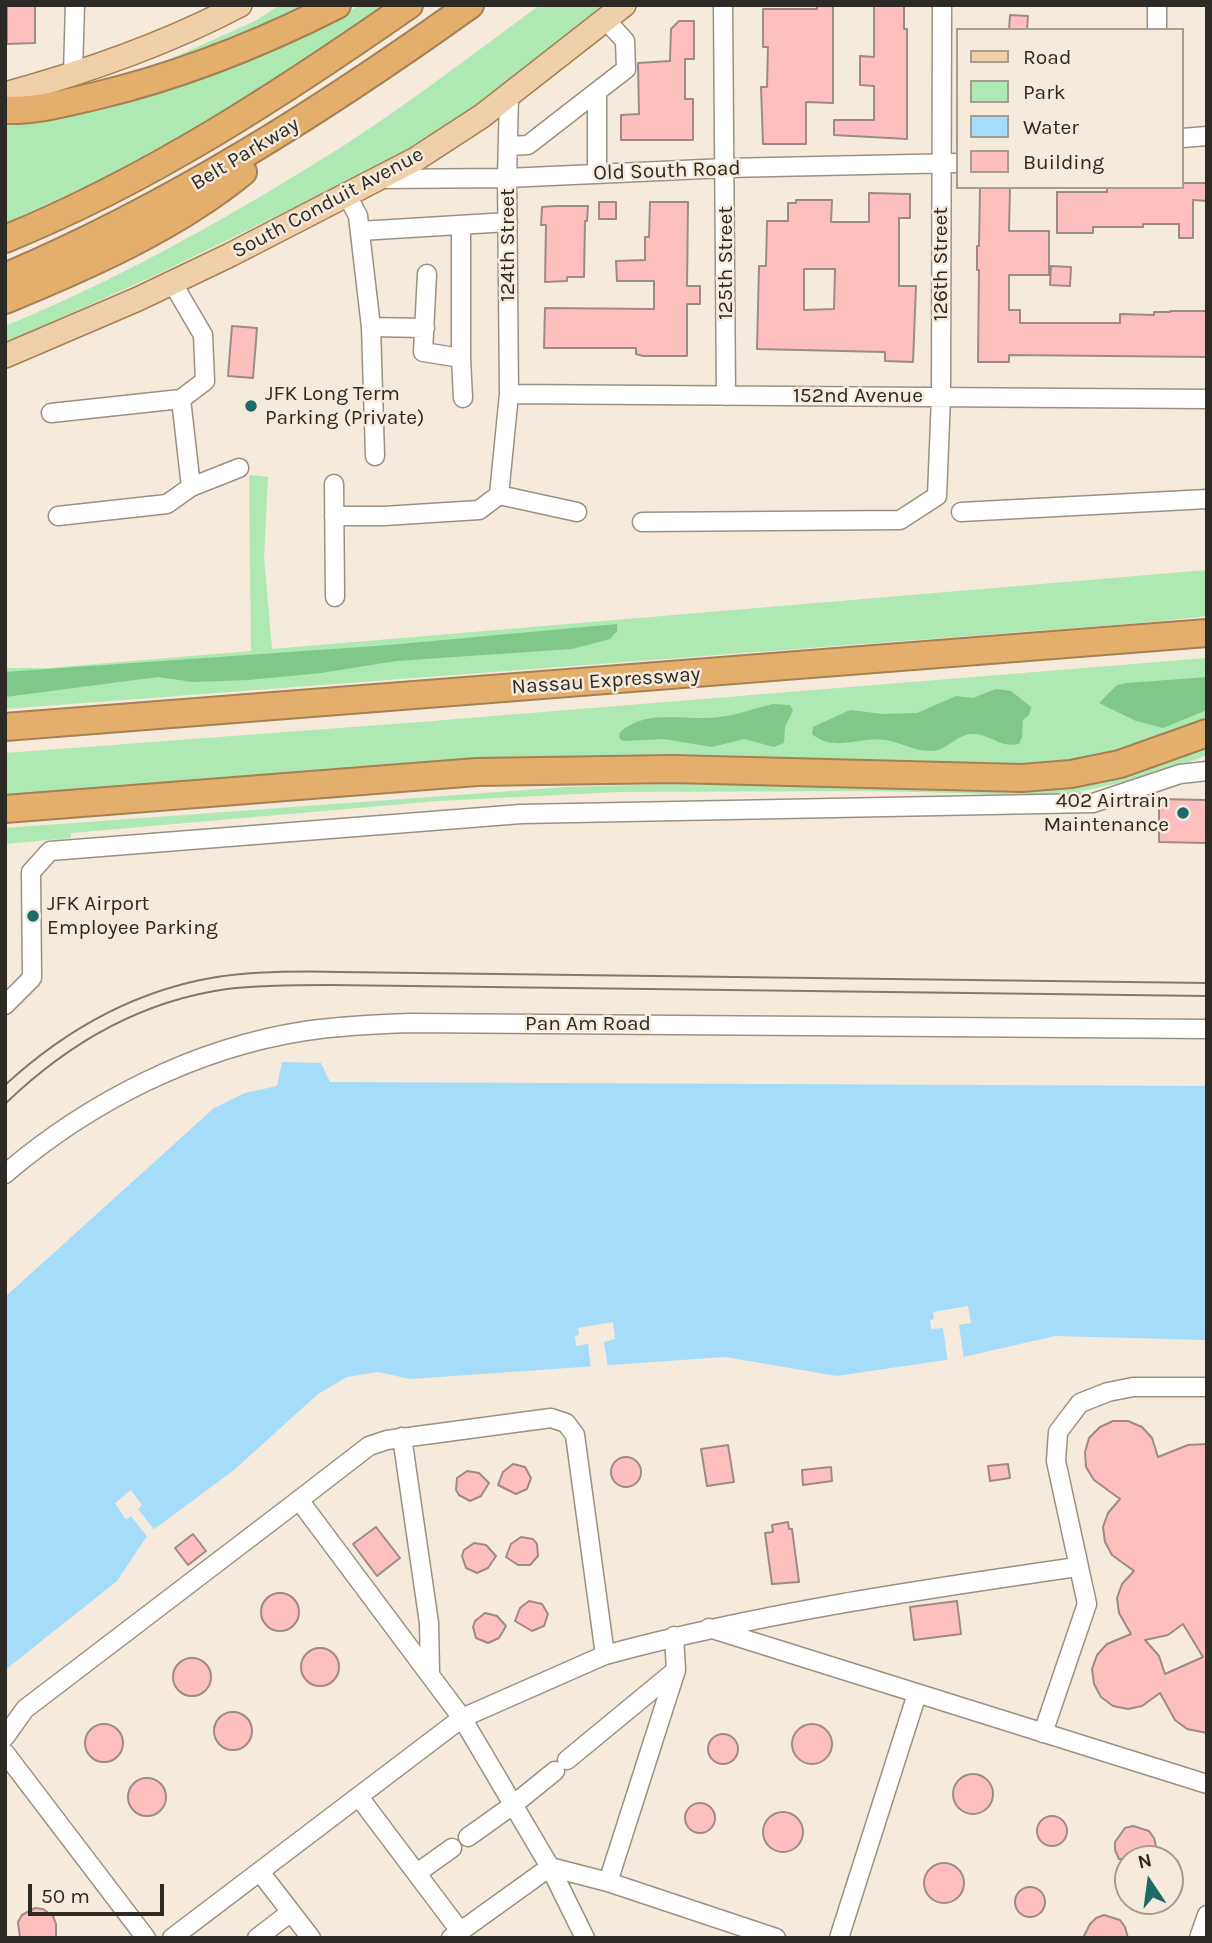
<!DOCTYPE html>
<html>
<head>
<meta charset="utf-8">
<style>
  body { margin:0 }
  #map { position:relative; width:1212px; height:1943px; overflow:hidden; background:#f5eadb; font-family:Karla,sans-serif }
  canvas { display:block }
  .frame { position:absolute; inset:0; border:7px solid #2d2924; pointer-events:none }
  .legend { position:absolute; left:956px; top:28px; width:228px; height:161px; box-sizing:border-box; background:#f5eadb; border:2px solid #a59d92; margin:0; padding:9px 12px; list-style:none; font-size:21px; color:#2d2924 }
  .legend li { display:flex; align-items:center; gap:14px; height:35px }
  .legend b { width:35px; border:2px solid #a59d92 }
  .north { position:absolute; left:1114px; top:1845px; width:70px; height:70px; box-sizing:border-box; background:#f5eadb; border:2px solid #a59d92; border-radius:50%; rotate:347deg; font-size:19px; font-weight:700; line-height:28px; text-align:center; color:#2d2924 }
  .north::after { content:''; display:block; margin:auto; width:24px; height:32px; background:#1d6a69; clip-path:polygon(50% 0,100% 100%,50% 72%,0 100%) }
  .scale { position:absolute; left:28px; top:1884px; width:136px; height:32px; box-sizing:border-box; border:4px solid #2d2924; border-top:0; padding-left:9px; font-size:21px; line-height:24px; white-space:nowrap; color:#2d2924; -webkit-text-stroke:5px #f5eadb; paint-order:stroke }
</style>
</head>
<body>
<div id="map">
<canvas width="1212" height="1943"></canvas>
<div class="frame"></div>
<ul class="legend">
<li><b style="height:9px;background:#efcfa7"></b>Road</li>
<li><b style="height:19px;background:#aee8b3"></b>Park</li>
<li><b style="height:19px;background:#a5dcfa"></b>Water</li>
<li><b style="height:19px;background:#fcbfbd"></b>Building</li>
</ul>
<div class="north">N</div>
<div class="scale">50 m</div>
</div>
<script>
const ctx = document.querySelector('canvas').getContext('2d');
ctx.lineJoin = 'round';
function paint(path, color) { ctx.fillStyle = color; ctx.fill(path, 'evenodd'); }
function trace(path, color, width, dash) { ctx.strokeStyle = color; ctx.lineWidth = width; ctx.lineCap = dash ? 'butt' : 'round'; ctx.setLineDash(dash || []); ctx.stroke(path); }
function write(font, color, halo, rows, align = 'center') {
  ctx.font = font + ' Karla,sans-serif'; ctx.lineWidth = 5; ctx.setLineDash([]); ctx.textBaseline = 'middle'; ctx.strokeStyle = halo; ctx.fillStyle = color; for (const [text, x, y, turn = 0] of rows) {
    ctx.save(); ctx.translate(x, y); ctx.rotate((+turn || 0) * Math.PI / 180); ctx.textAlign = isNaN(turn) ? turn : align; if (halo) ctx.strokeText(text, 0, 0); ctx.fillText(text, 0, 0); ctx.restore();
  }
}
const green = new Path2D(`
  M280,5H320L231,47L132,76L255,21Z
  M361,5H386C325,48 263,91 198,128C136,164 71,194 5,223V126L42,121L142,99L256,57Z
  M540,5H608L545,58L413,149L158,274L5,343V326C115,281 219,223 319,161C396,114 467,58 540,5Z
  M249,475L268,477L264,557L272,649L1207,570V616L1153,622L5,709V668H48L251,651Z
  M1207,658V727L1086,768L802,766L5,800V753L420,722Z
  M1207,746V755L1159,774L1061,796L878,791L618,792L438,801L71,833V838L5,844V828L567,787L693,783L1110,779L1162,764Z`);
const forest = new Path2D(`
  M617,624V631L610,639L572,649L396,661L321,673L248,680L193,682L158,677L5,697V672L389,645Z
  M1207,677V710L1163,728L1136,721L1099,703L1117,685L1127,683Z
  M996,689L1011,691L1031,707L1029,715L1023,720L1022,737L1019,744C998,748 992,734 972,734C958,734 948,749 933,751C915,752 903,743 886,740C860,736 835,753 812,734L813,727L850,710L883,714L917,713L956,696L973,698Z
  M773,704L790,705L793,710L785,727L784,743L774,747L744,739L712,747L664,739L623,741L619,738L620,732C650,707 685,722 720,717C738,715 755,708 773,704Z`);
const water = new Path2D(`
  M282,1062L321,1063L330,1082L1207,1086V1340L1055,1336L959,1358L837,1376L725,1357L410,1379L378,1372L347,1377L318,1394L234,1470L149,1533L117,1581L5,1670V1297L214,1108L245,1093L277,1086Z`);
const pier = new Path2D(`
  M968,1306L971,1323L959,1325L964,1360L948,1363L943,1328L931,1329L930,1320L934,1319L933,1312Z
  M613,1322L615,1339L604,1342L608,1368L591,1369L588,1344L576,1346L575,1336L579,1335L578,1328Z
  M131,1490L142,1505L138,1509L156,1532L149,1539L131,1516L126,1520L115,1503Z`);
const building = new Path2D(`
  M7,5H35V43L7,44Z
  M817,5H833V103L806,102V144H763L761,87H767L768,47H763V9H817Z
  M874,5H904V29H907V139L834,135V120H874V86L860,85V56L874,57Z
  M1010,15L1028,16L1027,30H1009Z
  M679,21H694V59H685V99H693V140H621V115L639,114L638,63L670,61L671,29Z
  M1182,183H1207V201L1193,200V238H1179V224H1143V227H1093V233H1057V192H1107V188L1182,187Z
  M980,187H1010L1009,231H1049V275H1009V310H1020V323H1120V314L1154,315V312H1170V311H1207V357L1009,355V362H978L979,270H977V246H979Z
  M869,193L910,194V218H899V286H916L913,362L885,361V352L757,349L759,266H766L767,221H788V203H796V200H832L831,222H869ZM804,269H835L834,309L804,310Z
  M599,202H616V219H599Z
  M650,202H688L687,286H700V304H687V356H643L636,354V348H544L545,308L654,309V281H617L616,261L645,260V237H649Z
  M555,206H588L587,221H585L584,277H567V281L545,282L546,225H541L542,207Z
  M1051,266L1071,267L1070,286L1050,285Z
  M232,326L257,328L253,378L228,376Z
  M1159,799L1207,800V843L1159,842Z
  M1113,1421H1128L1142,1427L1152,1438L1158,1457L1188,1445L1207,1444V1733L1187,1729L1175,1720L1160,1693L1142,1706L1128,1709L1113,1706L1101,1697L1094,1684L1092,1669L1097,1655L1107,1644L1131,1634L1119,1613L1117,1598L1122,1584L1134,1571L1112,1555L1105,1542L1103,1527L1108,1513L1120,1499L1094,1480L1086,1467L1085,1452L1089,1438L1100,1427ZM1183,1624L1203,1657L1165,1674L1159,1656L1145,1640L1168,1635Z
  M728,1445L734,1482L707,1486L701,1449Z
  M611 1472a15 15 0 1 1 30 0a15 15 0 1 1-30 0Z
  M513,1464L525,1467L531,1478L527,1489L516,1494L498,1485L503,1472Z
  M1008,1464L1010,1478L990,1481L988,1466Z
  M831,1467L832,1481L803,1485L802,1470Z
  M467,1471L479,1473L489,1483L481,1496L470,1501L459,1495L456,1490L457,1478Z
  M788,1522L789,1529H792L799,1582L772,1584L765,1533L773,1532L772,1525Z
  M376,1527L400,1558L377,1576L353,1544Z
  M193,1534L206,1551L188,1565L175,1548Z
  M521,1537L533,1539L537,1544L538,1556L530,1565H518L506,1557L511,1544Z
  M474,1543L486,1545L496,1556L488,1568L477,1573L466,1568L462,1556L464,1550Z
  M261 1612a19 19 0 1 1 38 0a19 19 0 1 1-38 0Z
  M529,1601L542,1604L548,1614L544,1626L532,1631L515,1621L520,1608Z
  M957,1601L961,1634L914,1640L910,1607Z
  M485,1613L497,1616L506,1626L499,1638L488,1643L476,1638L473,1627L475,1621Z
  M301 1667a19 19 0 1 1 38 0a19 19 0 1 1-38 0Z
  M173 1677a19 19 0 1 1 38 0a19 19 0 1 1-38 0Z
  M214 1731a19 19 0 1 1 38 0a19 19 0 1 1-38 0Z
  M792 1744a20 20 0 1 1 40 0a20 20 0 1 1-40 0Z
  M85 1743a19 19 0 1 1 38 0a19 19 0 1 1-38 0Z
  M708 1749a15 15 0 1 1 30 0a15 15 0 1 1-30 0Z
  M953 1794a20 20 0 1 1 40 0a20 20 0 1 1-40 0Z
  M128 1797a19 19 0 1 1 38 0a19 19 0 1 1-38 0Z
  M685 1818a15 15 0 1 1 30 0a15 15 0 1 1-30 0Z
  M763 1832a20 20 0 1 1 40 0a20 20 0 1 1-40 0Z
  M1037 1831a15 15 0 1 1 30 0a15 15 0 1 1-30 0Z
  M1133,1826L1149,1831L1154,1838L1156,1846L1151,1859H1119L1115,1850V1842L1125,1828Z
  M924 1883a20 20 0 1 1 40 0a20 20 0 1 1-40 0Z
  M1015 1902a15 15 0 1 1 30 0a15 15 0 1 1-30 0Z
  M35,1908L43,1909L53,1916L56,1924V1938H20L18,1922L22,1915Z
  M1104,1915L1120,1920L1125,1927L1128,1938H1083L1090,1924L1096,1918Z`);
const minor = new Path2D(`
  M723,5L726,396
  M1157,30V5
  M73,73L75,5
  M597,92V174
  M1182,138L1207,136
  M508,146L528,145L626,69L625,41L606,20
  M378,179L507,178L726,168L958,163
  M347,195L358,216L371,327L375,456
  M360,231L508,222
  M427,274L423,352L461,358V225
  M371,327L425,328
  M461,358L463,398
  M509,394L1207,399
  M181,399L191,487
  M51,413L181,399L205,381L203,335L172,282
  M334,484L335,597
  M499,495L509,394L507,178L509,96
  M961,512L1207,499
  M58,516L167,504L191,487L239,468
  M334,516H384L479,510L499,495L577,512
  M642,522L900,520L937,496L941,397L942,5
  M5,1005L32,978L31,872L50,851L521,814L1093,803L1180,774L1207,771
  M5,1174C89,1102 195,1048 305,1031C340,1026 376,1024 411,1023L1207,1029
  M402,1437L429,1623L430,1674
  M709,1628L1207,1784
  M605,1655C760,1613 918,1590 1077,1567
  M1043,1733L1087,1604L1056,1461L1058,1432L1080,1403L1108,1392L1133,1387H1207
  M5,1737L25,1709L299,1500L462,1718L550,1867L585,1938
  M5,1753L146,1938
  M567,1760L675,1671
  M359,1797L460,1931
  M468,1837L513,1805L555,1771
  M260,1872L311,1938
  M417,1873L452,1848
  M608,1882L676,1670L674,1636
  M172,1938L462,1718L605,1655L575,1435L566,1423L551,1418L387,1440L369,1446L299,1500
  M257,1938L291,1912
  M451,1938L550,1867L608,1882L776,1938
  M839,1938L917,1694
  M1199,1938L1207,1915`);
const major = new Path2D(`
  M5,94C86,72 166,44 240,5
  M5,356L138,299L230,255L416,159L482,116L624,5`);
const highway = new Path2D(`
  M5,110C36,111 65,103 95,96C180,76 260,44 337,5
  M5,239C150,180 281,94 409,5
  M5,277C172,206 323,110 470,5
  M5,300C86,267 176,227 243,172
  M5,727L1207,633
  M5,809L477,772L673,769L1022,778L1071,774L1120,764L1207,733`);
const tram = new Path2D(`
  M5,1085C65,1030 136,990 217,977C258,971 299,971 340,972L1207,983
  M5,1104C67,1044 141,1001 227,989C261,985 295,985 330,985L1207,996`);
const markers = [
  [251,406,7,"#1d6a69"],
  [1183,813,7,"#1d6a69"],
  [33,916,7,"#1d6a69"]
];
const streetNames = [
  ["Belt Parkway",245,154,-31],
  ["Old South Road",667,171,-2],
  ["South Conduit Avenue",328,203,-28],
  ["124th Street",508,245,-90],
  ["125th Street",726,263,-90],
  ["126th Street",941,264,-90],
  ["152nd Avenue",858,396],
  ["Nassau Expressway",606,681,-4],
  ["Pan Am Road",588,1024]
];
const poiNames = [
  ["JFK Long Term",265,394],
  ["Parking (Private)",265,418],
  ["402 Airtrain",1169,801,"right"],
  ["Maintenance",1169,825,"right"],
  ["JFK Airport",47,904],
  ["Employee Parking",47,928]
];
paint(green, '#aee8b3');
paint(forest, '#7fc887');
paint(water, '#a5dcfa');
paint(pier, '#f5eadb');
paint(building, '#fcbfbd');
trace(building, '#9d8a89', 2);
trace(minor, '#9b9183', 21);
trace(major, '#a48053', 26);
trace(highway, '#a48053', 30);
trace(minor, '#fff', 18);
trace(major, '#efcfa7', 23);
trace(highway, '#e4af6d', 26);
trace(tram, '#7f786f', 2);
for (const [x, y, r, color] of markers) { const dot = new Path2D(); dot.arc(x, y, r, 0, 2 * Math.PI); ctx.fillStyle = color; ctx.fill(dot); trace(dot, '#f5eadb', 2.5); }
write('21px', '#2d2924', '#f5eadb', streetNames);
write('21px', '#2d2924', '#f5eadb', poiNames, 'left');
</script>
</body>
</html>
